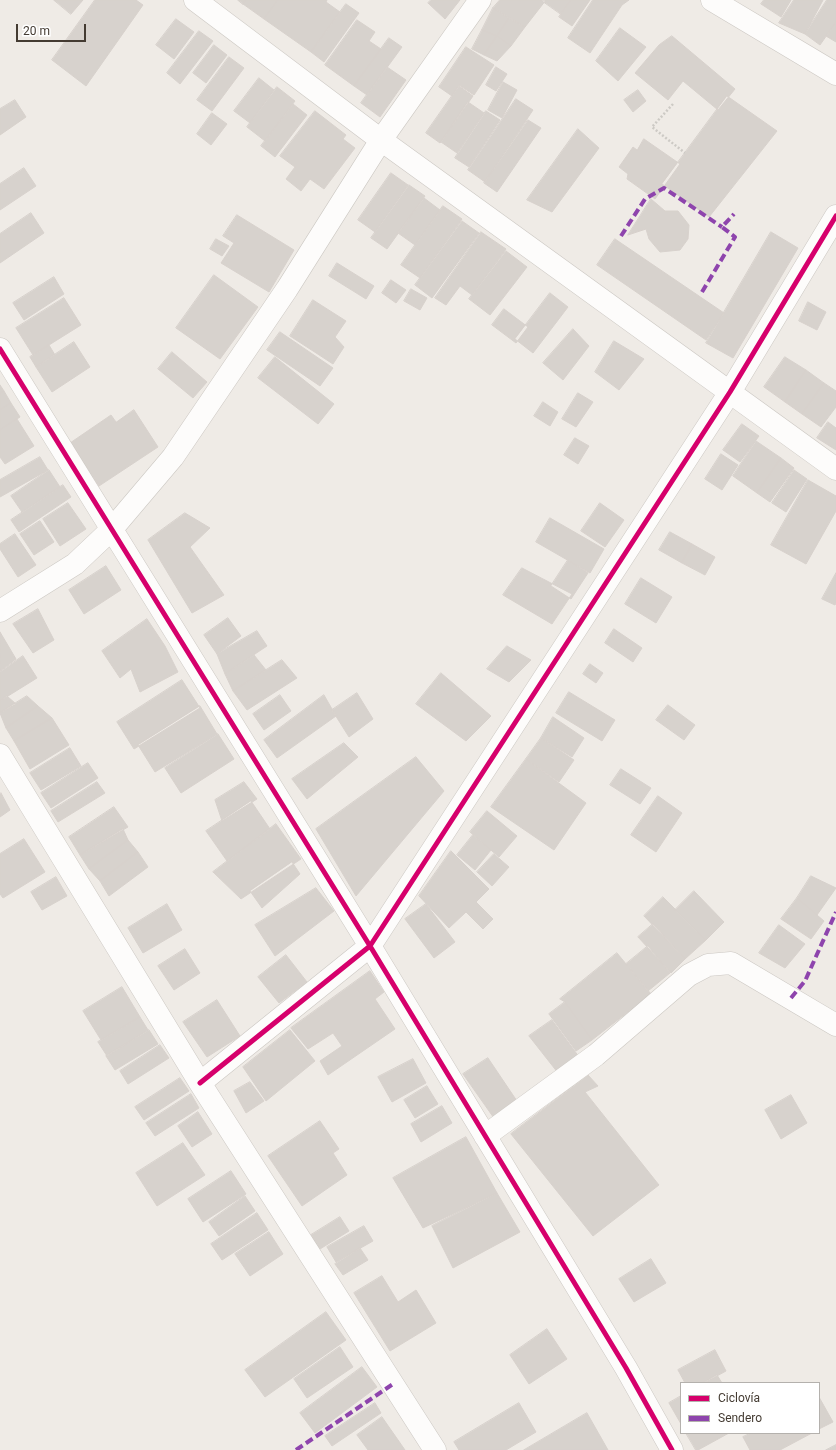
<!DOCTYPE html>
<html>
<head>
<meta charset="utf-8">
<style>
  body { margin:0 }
  #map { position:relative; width:836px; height:1450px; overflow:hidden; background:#efebe6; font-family:Roboto,sans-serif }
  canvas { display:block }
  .legend { position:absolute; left:680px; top:1382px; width:140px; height:52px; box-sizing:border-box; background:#fff; border:1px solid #b4b1ad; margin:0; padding:5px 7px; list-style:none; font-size:12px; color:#443b32 }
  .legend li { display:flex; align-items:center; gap:8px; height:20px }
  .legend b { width:20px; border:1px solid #b4b1ad }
  .scale { position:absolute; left:16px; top:24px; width:70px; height:18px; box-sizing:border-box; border:2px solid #443b32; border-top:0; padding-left:5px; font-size:12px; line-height:14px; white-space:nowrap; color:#443b32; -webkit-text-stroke:3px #fff; paint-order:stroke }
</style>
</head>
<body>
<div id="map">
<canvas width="836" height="1450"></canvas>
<ul class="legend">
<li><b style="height:5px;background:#d6006c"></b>Ciclovía</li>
<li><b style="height:5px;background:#8e44ad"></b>Sendero</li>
</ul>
<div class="scale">20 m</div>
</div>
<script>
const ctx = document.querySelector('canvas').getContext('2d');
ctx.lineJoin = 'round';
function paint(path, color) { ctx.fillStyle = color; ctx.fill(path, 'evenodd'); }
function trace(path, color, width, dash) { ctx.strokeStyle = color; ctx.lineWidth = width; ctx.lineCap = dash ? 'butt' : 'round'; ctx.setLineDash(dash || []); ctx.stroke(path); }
const building = new Path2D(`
  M54,0H83L71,14Z
  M95,0H136L143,5L86,86L52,60Z
  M238,0H246L243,4Z
  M246,0H278L264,19L243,4Z
  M278,0H327L326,2L340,12L311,52L264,19Z
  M431,0H460L445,19L428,3Z
  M500,0H546L525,27L493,8Z
  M541,0H571L561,14Z
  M571,0H590L572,26L559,17Z
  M593,0H629L622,5L590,53L568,38Z
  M764,0H791L781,17L761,4Z
  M794,0H823L805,34L779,23Z
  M827,0H836V22L820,45L805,34Z
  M346,4L359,13L324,62L311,52Z
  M493,8L509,18L497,36L482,30Z
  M509,18L525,27L511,46L497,36Z
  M176,19L194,32L174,59L156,45Z
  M357,20L375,32L369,41L381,49L354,86L325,65Z
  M836,22V42L826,36Z
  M620,28L646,47L618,81L596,61Z
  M482,30L497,36L484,55L472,49Z
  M199,31L213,41L180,84L167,73Z
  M497,36L511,46L497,61L484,55Z
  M672,36L735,89L718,110L683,81L668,100L635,73L659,45Z
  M389,38L402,47L367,95L354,86Z
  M214,45L227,55L206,83L193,73Z
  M466,47L494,65L474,95L459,85L452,96L439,87Z
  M229,57L244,68L212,111L197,100Z
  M387,67L406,80L380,117L361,103Z
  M496,67L507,74L496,91L486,85Z
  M259,78L274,90L250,123L234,111Z
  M503,82L517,90L502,118L488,110Z
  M459,86L473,96L440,143L426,133Z
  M277,87L295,101L265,141L247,127Z
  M638,90L646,101L633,112L624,100Z
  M727,96L777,131L709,217L662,184Z
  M516,99L533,110L485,182L468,170Z
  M15,100L26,117L0,135V109Z
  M468,102L484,113L457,153L441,142Z
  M293,104L307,115L275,157L261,146Z
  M315,111L346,135L343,139L355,148L324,189L310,179L301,191L286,179L295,167L280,156Z
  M486,111L500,120L469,167L455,158Z
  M212,113L227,124L211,145L197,134Z
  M528,120L541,128L497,192L484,183Z
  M578,129L599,148L552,212L527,200Z
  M644,139L680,164L655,199L627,179L628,174L619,167L633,147L637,150Z
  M24,168L36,186L0,210V184Z
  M391,173L408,185L375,232L358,220Z
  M409,185L425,196L387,249L371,238Z
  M424,198L440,210L415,245L398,233Z
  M651,199L665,211H678L689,225L688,239L680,250L660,252L649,239L646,229L628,235Z
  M443,206L462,219L420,278L401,265Z
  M31,213L44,233L0,263V234Z
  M237,215L294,250L269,292L221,263L234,243L223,236Z
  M462,221L479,233L432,298L415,285Z
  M481,232L506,249L472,295L460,286L446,305L435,298Z
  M771,232L798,248L733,358L706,343Z
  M216,239L229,246L222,256L210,249Z
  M615,239L724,313L706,340L597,265Z
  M506,251L527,267L490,315L469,299Z
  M337,263L374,286L366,299L329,276Z
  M214,275L258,307L220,359L176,328Z
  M54,277L64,294L24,320L13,303Z
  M391,280L406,290L396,303L382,293Z
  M411,289L427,298L420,310L404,301Z
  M550,293L568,307L533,353L515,339Z
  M64,298L81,325L33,355L16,328Z
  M313,300L346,321L335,337L344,347L333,364L290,336Z
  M808,302L826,312L817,330L799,321Z
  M504,309L528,327L516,343L492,325Z
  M573,329L589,346L563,380L543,363Z
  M280,332L333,368L320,386L267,350Z
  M614,341L644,359L619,390L595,372Z
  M74,342L90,367L52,392L36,367Z
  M49,345L55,355L36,367L30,357Z
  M172,352L207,382L193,398L158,369Z
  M275,357L334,404L318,424L258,378Z
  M785,357L806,370L785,402L764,387Z
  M806,370L824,383L802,414L785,402Z
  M824,383L836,391V407L821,427L802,414Z
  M0,385L4,391L0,394Z
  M4,391L11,403L0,410V394Z
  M578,393L593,402L576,427L562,419Z
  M543,402L558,412L550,426L534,416Z
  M11,403L20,417L0,430V410Z
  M134,410L158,447L99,486L70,443L111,415L116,422Z
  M17,419L34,446L5,464L0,457V430Z
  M828,422L836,428V450L817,438Z
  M742,424L759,436L740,462L723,450Z
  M575,438L589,446L578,464L564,455Z
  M756,441L781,458L757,493L733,476Z
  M721,454L738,465L722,490L705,479Z
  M40,457L48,470L0,497V480Z
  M781,458L794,468L770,502L757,493Z
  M49,470L60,487L22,512L11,496Z
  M794,470L807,479L786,512L772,503Z
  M808,480L836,496V511L806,564L771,545Z
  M63,485L71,497L19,532L11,520Z
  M68,503L86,529L60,546L43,519Z
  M600,503L624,520L605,547L581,531Z
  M185,513L210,528L190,547L224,595L192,613L148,540Z
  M550,518L604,549L590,573L536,542Z
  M40,521L54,542L34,555L20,534Z
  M670,532L692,544L682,563L659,550Z
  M15,534L36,565L18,577L0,549V544Z
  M692,544L715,557L705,575L682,563Z
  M568,560L588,573L571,599L551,586Z
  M106,566L121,590L84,614L69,590Z
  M522,568L572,594L552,624L503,595Z
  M836,573V603L835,605L822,599Z
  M641,578L672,597L656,623L625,604Z
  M38,609L54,640L33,653L13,624Z
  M228,618L241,636L217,654L204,635Z
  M147,619L165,646L178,672L140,692L131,669L120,678L102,651Z
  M614,629L642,648L633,662L605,643Z
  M257,631L267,646L225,674L217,654Z
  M0,632L16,659L0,671Z
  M507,646L531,660L509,682L487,669Z
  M254,655L266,670L233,691L225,674Z
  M23,656L37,678L0,701V672Z
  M282,660L297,678L247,710L233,691Z
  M590,664L603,673L596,683L583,674Z
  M441,673L491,716L466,741L416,704Z
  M182,680L200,708L134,749L117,722Z
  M569,692L615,720L602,741L556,713Z
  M357,693L373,719L349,737L332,710Z
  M280,695L291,711L264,730L253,714Z
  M324,695L336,716L277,758L264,740Z
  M7,696L16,704L0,713V701Z
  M27,696L38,706L6,728L0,713Z
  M668,705L695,725L684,740L656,720Z
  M38,706L52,718L14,741L6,728Z
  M200,706L217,734L155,772L138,745Z
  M553,717L584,738L572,757L541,738Z
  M52,718L69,745L30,769L14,741Z
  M218,734L234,759L181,793L165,768Z
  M541,738L574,760L559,782L526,759Z
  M344,743L358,757L307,799L292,779Z
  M70,748L81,766L41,790L30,773Z
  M416,757L444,791L356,896L316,829Z
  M526,759L586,803L554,850L491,807Z
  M88,763L98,778L51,808L41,793Z
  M621,769L651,788L640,804L610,785Z
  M97,782L105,793L58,822L51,811Z
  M244,782L257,799L222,821L215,800Z
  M1,793L10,810L0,817V794Z
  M658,796L682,813L656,852L631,835Z
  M251,801L270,829L227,861L206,831Z
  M114,807L128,827L80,855L69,837Z
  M487,811L517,836L499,857L470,832Z
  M276,824L301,859L241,899L213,872Z
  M123,829L128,840L89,869L80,855Z
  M473,835L491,850L475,870L457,855Z
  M24,839L45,872L3,898L0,894V854Z
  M128,840L138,852L100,881L89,869Z
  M451,851L489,889L476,902L493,919L483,929L466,912L449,928L419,896Z
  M138,852L148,867L109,896L100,881Z
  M494,854L509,867L492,886L477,872Z
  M292,862L300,874L262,908L250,891Z
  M811,876L836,888L817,915L797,898Z
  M56,877L67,896L42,910L31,892Z
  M316,888L334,911L275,956L255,925Z
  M694,891L724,922L706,940L675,910Z
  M663,897L706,940L685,959L644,916Z
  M797,898L824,921L811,939L781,919Z
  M167,904L182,930L143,953L128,928Z
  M426,904L455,942L434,958L405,919Z
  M653,924L685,959L671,973L638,937Z
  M779,925L805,944L785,968L759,953Z
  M648,946L670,973L648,991L626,964Z
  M185,949L200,973L174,990L158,966Z
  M617,953L651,994L592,1040L565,1002L560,999Z
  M286,955L307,982L279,1003L258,977Z
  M370,971L384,992L375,999L395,1029L328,1075L320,1061L342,1046L333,1033L308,1049L291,1028Z
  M122,987L140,1017L101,1040L83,1011Z
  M217,1000L240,1036L207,1057L183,1022Z
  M565,1002L592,1040L576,1051L549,1014Z
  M140,1017L148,1030L107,1056L98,1042Z
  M552,1020L582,1061L562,1078L529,1036Z
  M149,1030L158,1044L115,1070L106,1056Z
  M290,1030L315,1061L266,1101L243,1067Z
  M160,1045L169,1058L128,1084L120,1071Z
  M488,1058L519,1104L496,1121L463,1074Z
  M413,1059L426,1083L392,1102L378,1077Z
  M588,1075L598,1086L585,1092L659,1185L593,1236L511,1134Z
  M180,1078L189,1091L144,1120L135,1107Z
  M250,1082L264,1101L246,1113L234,1091Z
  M427,1086L438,1104L415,1118L404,1100Z
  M191,1094L199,1108L155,1136L146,1123Z
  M791,1095L807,1123L781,1139L765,1110Z
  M442,1106L452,1123L421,1142L411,1124Z
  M198,1112L212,1134L192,1147L178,1126Z
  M320,1121L339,1149L333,1153L347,1175L302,1206L268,1156Z
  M466,1137L497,1193L423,1228L393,1178Z
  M183,1143L205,1175L157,1206L136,1173Z
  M231,1171L246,1194L203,1222L188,1199Z
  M497,1193L520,1232L453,1268L432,1226Z
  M245,1196L255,1211L219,1236L209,1222Z
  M257,1213L268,1230L222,1260L211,1244Z
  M340,1217L349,1231L320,1249L311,1235Z
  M364,1226L373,1241L336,1262L327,1247Z
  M269,1232L283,1254L250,1276L235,1254Z
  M360,1248L368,1260L343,1275L335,1264Z
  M651,1259L666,1283L634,1302L619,1279Z
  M382,1276L398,1302L416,1290L436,1323L390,1351L354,1293Z
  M326,1312L346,1340L265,1397L245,1370Z
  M547,1329L567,1359L529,1384L510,1355Z
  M340,1347L353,1367L307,1398L294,1379Z
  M715,1350L726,1371L704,1383H685L678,1370Z
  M362,1367L377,1387L315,1433L300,1413Z
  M717,1375L722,1383H703Z
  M681,1396V1424L669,1403Z
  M819,1397L833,1422L819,1429Z
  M375,1403L381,1413L332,1446L325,1436Z
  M519,1403L536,1432L506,1450H459L454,1442Z
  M587,1413L608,1450H524Z
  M382,1417L405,1450H368L357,1435Z
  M686,1433H729L698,1450H696Z
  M751,1433H812L780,1450H750L743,1437Z
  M836,1445V1450H826Z`);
const path = new Path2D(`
  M673,104L652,127L685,153`);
const minor = new Path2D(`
  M195,0L381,140L836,469
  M712,0L836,74
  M0,349L370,946L626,1368L672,1450
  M0,611L75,564L112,529L173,457L287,289L381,140L480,0
  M0,755L200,1083L435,1450
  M200,1083L370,946L730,392L836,216
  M485,1136L596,1055L689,975L708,965L731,963L836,1025`);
const quiet = new Path2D(`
  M621,236L645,199L664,188L722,227
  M702,292L735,237L722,227L734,214
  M791,998L805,981L836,912
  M296,1450L393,1384`);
const cycleway = new Path2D(`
  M0,349L370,946L626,1368L672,1450
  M200,1083L370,946L730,392L836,216`);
paint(building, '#d7d2cd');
trace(building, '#d7d1cc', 1);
trace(minor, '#cbc7c2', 23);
trace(path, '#cdcac5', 2.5, [2, 2]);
trace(minor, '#fdfcfb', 22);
trace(quiet, '#8e44ad', 4, [8, 4]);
trace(cycleway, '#d6006c', 5);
</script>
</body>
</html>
